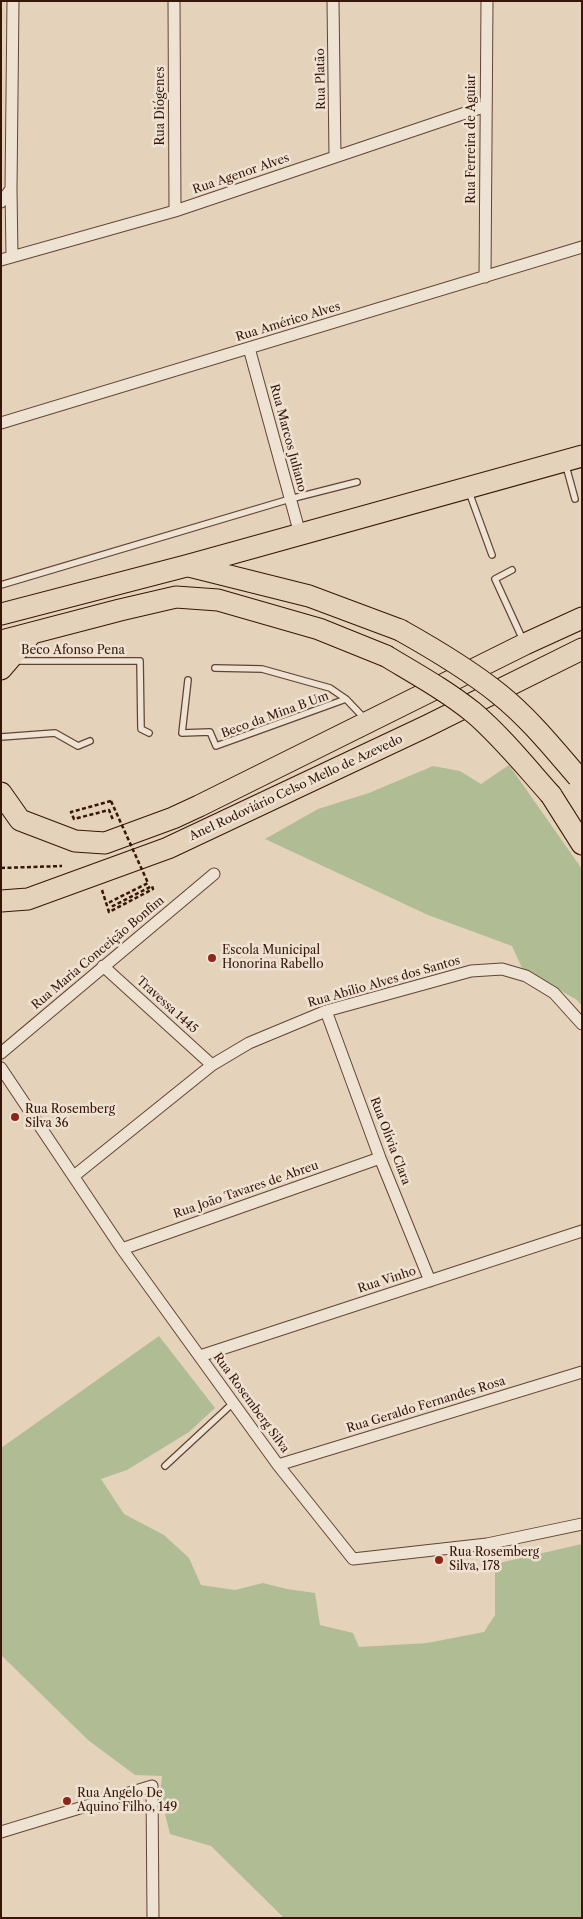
<!DOCTYPE html>
<html>
<head>
<meta charset="utf-8">
<style>
  body { margin:0 }
  #map { position:relative; width:583px; height:1919px; overflow:hidden; background:#e5d2ba; font-family:"Libre Caslon Text",serif }
  canvas { display:block }
  .frame { position:absolute; inset:0; border:2px solid #371508; pointer-events:none }
</style>
</head>
<body>
<div id="map">
<canvas width="583" height="1919"></canvas>
<div class="frame"></div>
</div>
<script>
const ctx = document.querySelector('canvas').getContext('2d');
ctx.lineJoin = 'round';
function paint(path, color) { ctx.fillStyle = color; ctx.fill(path, 'evenodd'); }
function trace(path, color, width, dash) { ctx.strokeStyle = color; ctx.lineWidth = width; ctx.lineCap = dash ? 'butt' : 'round'; ctx.setLineDash(dash || []); ctx.stroke(path); }
function write(font, color, halo, rows, align = 'center') {
  ctx.font = font + ' "Libre Caslon Text",serif'; ctx.lineWidth = 5; ctx.setLineDash([]); ctx.textBaseline = 'middle'; ctx.strokeStyle = halo; ctx.fillStyle = color; for (const [text, x, y, turn = 0] of rows) {
    ctx.save(); ctx.translate(x, y); ctx.rotate((+turn || 0) * Math.PI / 180); ctx.textAlign = isNaN(turn) ? turn : align; if (halo) ctx.strokeText(text, 0, 0); ctx.fillText(text, 0, 0); ctx.restore();
  }
}
const green = new Path2D(`
  M509,765L582,869V1006L577,1000L522,968L512,946L428,915L265,839L318,809L369,793L433,766L460,771L481,784Z
  M159,1336L215,1408L189,1432L127,1470L101,1479L124,1514L164,1535L189,1558L201,1585L235,1590L263,1583L287,1589L315,1593L320,1625L353,1633L359,1647L427,1643L484,1632L495,1615V1564L582,1544V1918H284L211,1846L170,1834L160,1794L162,1776L135,1775L88,1740L1,1655V1448Z`);
const path = new Path2D(`
  M111,801L71,812L74,819L109,810L113,820
  M1,868L62,866
  M102,890L109,912L153,889L152,886L113,906L110,902L148,883`);
const lane = new Path2D(`
  M566,466L575,499
  M469,492L492,555
  M512,570L495,579L523,640
  M1,585L290,499L357,482
  M14,661H140L141,729L149,733
  M215,668L262,669L330,688L346,699L365,719
  M188,680L182,733L210,732L216,746L346,699
  M1,737L55,733L78,746L90,741
  M165,1466L233,1403`);
const street = new Path2D(`
  M174,1L175,211
  M333,1L335,157
  M11,189L12,257
  M1,202L11,189L13,1
  M1,260L175,211L486,106
  M485,277L487,1
  M249,348L300,534
  M1,423L582,247
  M103,966L212,1065
  M326,1011L380,1158L430,1281
  M1,1053L214,874
  M1,1068L122,1249L278,1465L353,1559L487,1544L582,1524
  M74,1176L212,1065L249,1043L326,1011L471,971L502,969L526,976L554,993L582,1024
  M122,1249L380,1158
  M200,1356L582,1231
  M278,1465L582,1372
  M1,1832L152,1786L153,1918`);
const highway = new Path2D(`
  M189,566L309,596L400,630
  M1,614L186,566L582,456
  M1,641L120,610L176,597L218,600L319,629L386,656
  M1,669L32,633
  M1,793L20,820L75,841L105,843L173,818L199,806L525,644L582,618
  M551,795L582,844
  M1,901L28,899L168,848L427,726L582,649`);
const pathBridge = new Path2D(`
  M111,801L148,883`);
const highwayBridge = new Path2D(`
  M400,630C434,649 468,669 499,694C529,718 553,748 578,777
  M386,656C416,674 447,691 474,713C502,737 526,767 551,795`);
const markers = [
  [212,958,5,"#8f2418"],
  [15,1117,5,"#8f2418"],
  [439,1560,5,"#8f2418"],
  [67,1801,5,"#8f2418"]
];
const streetNames = [
  ["Rua Platão",321,79,-91],
  ["Rua Diógenes",161,106,-90],
  ["Rua Ferreira de Aguiar",472,139,-90],
  ["Rua Agenor Alves",241,174,-19],
  ["Rua Américo Alves",288,322,-17],
  ["Rua Marcos Juliano",288,438,75],
  ["Beco Afonso Pena",73,651],
  ["Beco da Mina B Um",275,715,-20],
  ["Anel Rodoviário Celso Mello de Azevedo",296,788,-25],
  ["Rua Maria Conceição Bonfim",98,953,-40],
  ["Rua Abílio Alves dos Santos",384,982,-16],
  ["Travessa 1445",167,1005,42],
  ["Rua Olívia Clara",390,1141,69],
  ["Rua João Tavares de Abreu",246,1190,-19],
  ["Rua Vinho",387,1280,-18],
  ["Rua Rosemberg Silva",251,1403,54],
  ["Rua Geraldo Fernandes Rosa",426,1405,-17]
];
const poiNames = [
  ["Escola Municipal",222,951],
  ["Honorina Rabello",222,965],
  ["Rua Rosemberg",25,1110],
  ["Silva 36",25,1124],
  ["Rua Rosemberg",449,1553],
  ["Silva, 178",449,1567],
  ["Rua Angelo De",77,1794],
  ["Aquino Filho, 149",77,1808]
];
paint(green, '#b0bd94');
trace(lane, '#624434', 8);
trace(street, '#624434', 13);
trace(highway, '#371508', 23);
trace(path, '#371508', 2.5, [4, 2.5]);
trace(lane, '#eee2d2', 5.5);
trace(street, '#eee2d2', 11);
trace(highway, '#e5d2ba', 21);
trace(highwayBridge, '#371508', 23, []);
trace(pathBridge, '#371508', 2.5, [4, 2.5]);
trace(highwayBridge, '#e5d2ba', 21);
for (const [x, y, r, color] of markers) { const dot = new Path2D(); dot.arc(x, y, r, 0, 2 * Math.PI); ctx.fillStyle = color; ctx.fill(dot); trace(dot, '#eee2d2', 2); }
write('12px', '#371508', '#eee2d2', streetNames);
write('12px', '#371508', '#eee2d2', poiNames, 'left');
</script>
</body>
</html>
